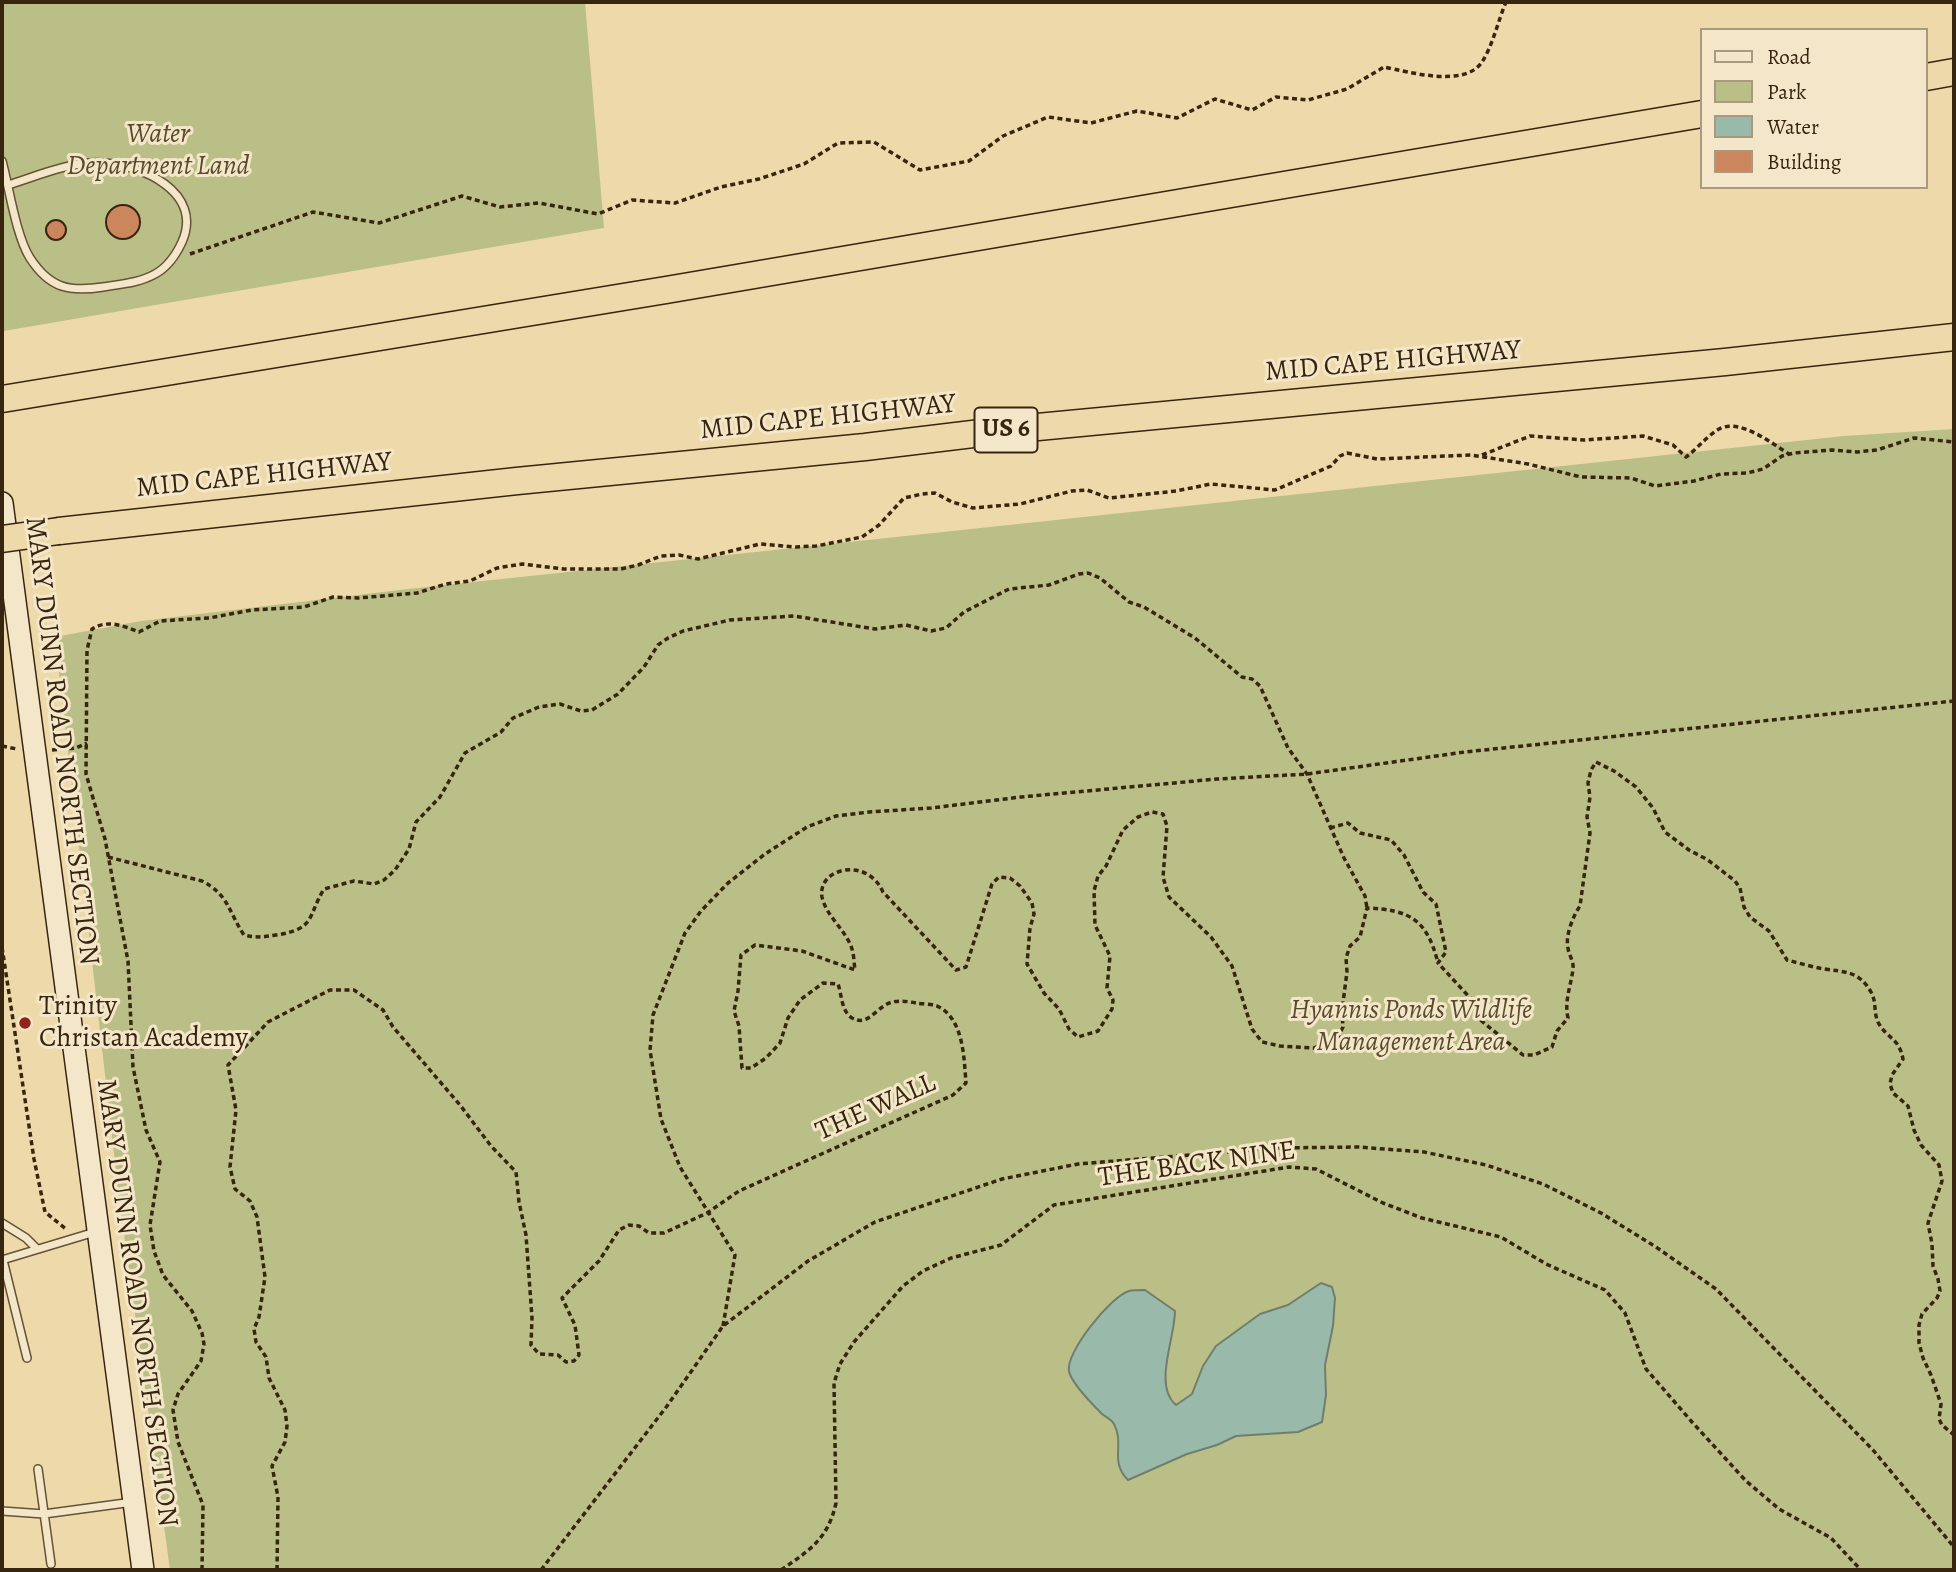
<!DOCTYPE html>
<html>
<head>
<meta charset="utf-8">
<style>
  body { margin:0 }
  #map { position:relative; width:1956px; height:1572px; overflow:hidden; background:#eed9ab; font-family:Alegreya,serif }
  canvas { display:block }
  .frame { position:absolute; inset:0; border:4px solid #382510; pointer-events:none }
  .legend { position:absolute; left:1700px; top:28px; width:228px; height:161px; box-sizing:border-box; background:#f4e6c8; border:2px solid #a9997e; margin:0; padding:9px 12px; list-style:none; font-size:21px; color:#382510 }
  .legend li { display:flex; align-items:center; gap:14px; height:35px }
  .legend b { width:35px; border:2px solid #a9997e }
</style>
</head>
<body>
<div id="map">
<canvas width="1956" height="1572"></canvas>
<div class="frame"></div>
<ul class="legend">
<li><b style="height:9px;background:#f4e6c8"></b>Road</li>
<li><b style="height:19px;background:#babf88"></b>Park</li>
<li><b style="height:19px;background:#99baaa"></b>Water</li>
<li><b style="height:19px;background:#cb865d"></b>Building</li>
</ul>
</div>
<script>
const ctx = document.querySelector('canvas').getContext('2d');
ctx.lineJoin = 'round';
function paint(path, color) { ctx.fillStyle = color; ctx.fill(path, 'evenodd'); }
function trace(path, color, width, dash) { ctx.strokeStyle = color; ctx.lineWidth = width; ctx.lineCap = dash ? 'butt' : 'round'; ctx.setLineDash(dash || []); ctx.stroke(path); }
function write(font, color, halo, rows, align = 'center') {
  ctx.font = font + ' Alegreya,serif'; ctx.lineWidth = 6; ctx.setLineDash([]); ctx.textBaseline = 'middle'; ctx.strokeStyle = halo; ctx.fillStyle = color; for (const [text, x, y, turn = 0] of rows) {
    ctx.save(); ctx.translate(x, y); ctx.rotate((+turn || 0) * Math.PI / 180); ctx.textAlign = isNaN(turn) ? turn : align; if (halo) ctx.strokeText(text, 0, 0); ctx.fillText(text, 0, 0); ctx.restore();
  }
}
const green = new Path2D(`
  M2,2H585L604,228L4,331Z
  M1954,429V1570H170L119,1197L55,637L141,621L408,589L1844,436Z`);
const water = new Path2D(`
  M1321,1283L1332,1287L1335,1298L1333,1326L1325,1365L1326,1395L1322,1422L1298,1432L1236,1436L1217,1445L1187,1454L1128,1480C1109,1461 1125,1445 1114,1424C1112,1420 1106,1417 1102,1414C1093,1405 1071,1383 1069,1371C1065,1353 1111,1296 1129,1291C1133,1290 1140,1290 1145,1290L1175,1311C1175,1338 1153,1386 1176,1405L1192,1394L1203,1366L1216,1346L1260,1314L1288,1305Z`);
const building = new Path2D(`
  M106 222a17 17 0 1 1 34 0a17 17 0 1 1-34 0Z
  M46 230a10 10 0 1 1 20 0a10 10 0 1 1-20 0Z`);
const path = new Path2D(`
  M190,254L313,212L379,223L462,196L500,207L539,203L598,214L632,200L675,203L721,187L759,179L804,164L838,143L874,142L920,170L969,161L1003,136L1048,117L1091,123L1137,111L1177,118L1215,99L1252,110L1276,97L1308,100L1347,89L1384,67C1409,72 1465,88 1482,62C1493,45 1498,21 1506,2
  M1482,455L1530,436L1584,440L1643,436L1673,445L1686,457C1697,449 1707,436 1719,429C1740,418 1771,443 1789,454
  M2,746L17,749
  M52,750L76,748L87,743
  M1330,828L1348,823L1360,833L1391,840L1404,855L1423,892L1436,904L1446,952L1438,963L1472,1000L1478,1018L1523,1055H1534L1552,1047L1557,1031L1568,1018C1564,1001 1571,986 1573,969C1574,961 1569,956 1568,948C1565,936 1573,916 1580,906L1590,833L1587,817L1590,797L1588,783L1591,770L1596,762L1614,771L1636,787L1653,808L1665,832L1689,850L1708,860L1735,881L1740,888L1744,907L1750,917L1769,931L1787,960C1799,963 1812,967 1824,969C1845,972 1859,971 1871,992C1877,1002 1873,1014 1879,1024C1888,1039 1899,1038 1903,1059L1892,1075L1890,1084L1893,1093L1908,1106L1914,1130L1921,1145L1939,1165L1942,1181L1928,1223L1932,1244L1933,1266L1938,1279L1940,1291L1937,1298L1922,1314L1919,1325V1343L1923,1358L1931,1375L1941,1404L1939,1419L1942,1425L1954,1435
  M108,857L202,881C229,895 228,911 244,935C256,938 264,937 276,935C316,929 307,917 324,889L354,881L374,884L384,880L395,870L409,849L416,822L440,797L465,753L501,732L513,718L539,707L560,704L581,711L592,710L618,694L644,667L658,645L668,638L683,631L730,620L794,616L875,629L906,625L931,631L946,628L964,612L1009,589L1049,585L1079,574L1088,573L1100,578L1129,602L1144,607L1195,638L1242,677L1252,679L1260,686L1288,748L1307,774L1344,858L1365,896L1367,908
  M2,947L34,1159L45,1212L66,1229
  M723,1326L735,1255L680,1167L661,1119L650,1050L653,1015L685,933L701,911L728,883L765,854L807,827L836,816L869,812L931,808L1021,797L1217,779L1307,774L1465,752L1954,701
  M202,1570L203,1505L178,1442L173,1410L178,1394L201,1361L204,1344L202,1333L192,1311L163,1275L154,1251L150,1225L160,1162L146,1130L133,1067L128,961L105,839L86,774L87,650L92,629C108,619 123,626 139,632L160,621L209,618L252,610L304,607L333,597L358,598L417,593L446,584L470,581L497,568L522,564L564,569H621L638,565L661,556L679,555L698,559L760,544L796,547L816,546L862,537L879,525L904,498L922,494L935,493L952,502L973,508L1020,504L1072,491L1087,490L1109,498L1176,491L1211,484L1275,490L1331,466L1340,456L1347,453L1377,459L1471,455L1528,464L1581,477L1631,478L1655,486L1694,481L1721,474L1747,473L1763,469L1782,456L1794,453L1832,450L1857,452L1877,450L1914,438L1954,442
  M277,1570L278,1497L272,1466L285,1442L287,1426L285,1410L269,1378L266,1357L256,1342L254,1329L259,1317L265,1277L257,1217L250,1201L235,1189L230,1167L236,1110L228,1065L268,1022L330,990H354L383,1010L393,1027L460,1105L491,1146L516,1172L519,1202L526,1235L532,1318L531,1345L539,1354L558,1355L566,1362L574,1361L579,1355L575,1325L562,1298L599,1261L619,1230L629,1225L639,1226L649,1233H664L707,1213L739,1191L953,1095L966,1083C964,1059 964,1018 937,1006C931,1004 922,1004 916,1003C905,1001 893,999 884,1006C874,1012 866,1026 852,1018C841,1011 842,995 838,984L823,983L800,1000L788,1018L780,1043L766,1058L751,1068H742L739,1026L734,1011L738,991L741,955L755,945L802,951L855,970C854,963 854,955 852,949C846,930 826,916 822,897C817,868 867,856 883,892L956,970L966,967L992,884L999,877L1010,878L1020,886L1032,903L1034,914L1030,928L1027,964L1044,993L1059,1009L1069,1029L1078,1037L1098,1031L1112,1009L1113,1000L1107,988L1110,956L1095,925L1094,891L1098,876L1106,866L1123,830L1138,817L1152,812L1163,814L1167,826L1163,877L1169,897L1211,937L1232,966L1252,1029L1262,1042L1280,1046L1314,1048L1338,1037L1343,1027L1342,1010L1347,972L1346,958L1350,946L1360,937L1367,908C1411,910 1427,920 1438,963
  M541,1570L667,1406L723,1326L808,1261L875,1222L1002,1179L1078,1164L1277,1148L1358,1147L1424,1152L1486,1165L1543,1184L1601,1213L1656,1247L1716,1289L1873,1450L1954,1547
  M781,1570C810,1550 828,1539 836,1503L834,1383L840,1364L854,1342L903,1286L923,1271L951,1258L1001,1245L1054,1205L1289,1167L1316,1169L1383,1203L1422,1218L1501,1237L1546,1264L1605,1290L1625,1313L1646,1369L1692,1422L1746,1481L1779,1509L1831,1538L1861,1570`);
const lane = new Path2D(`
  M2,161C9,187 16,236 30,258C50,289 70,292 103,287C121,284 139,283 155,274C168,267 176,255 182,242C204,192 141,164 102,163C71,161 37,176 8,185
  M2,1223L26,1238L37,1249
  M2,1260L95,1232
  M3,1260L27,1358
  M38,1469L51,1564
  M2,1511L44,1514L133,1502`);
const secondary = new Path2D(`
  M2,503L143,1570`);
const highway = new Path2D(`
  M1926,77L1954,72
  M2,399L666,290L1702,114
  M59,531L517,481L865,447L1006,430L1725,362L1954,337`);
const highwayBridge = new Path2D(`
  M2,539L59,531`);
const markers = [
  [25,1023,7,"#8f2418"]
];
const shields = [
  [1006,430,63]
];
const shieldNames = [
  ["US 6",1006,430]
];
const parkNames = [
  ["Water",158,135],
  ["Department Land",158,167],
  ["Hyannis Ponds Wildlife",1411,1011],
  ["Management Area",1411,1043]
];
const streetNames = [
  ["MID CAPE HIGHWAY",1393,362,-5],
  ["MID CAPE HIGHWAY",828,418,-6],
  ["MID CAPE HIGHWAY",264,476,-6],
  ["MARY DUNN ROAD NORTH SECTION",61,741,83],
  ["THE WALL",876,1108,-24],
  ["THE BACK NINE",1197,1165,-8],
  ["MARY DUNN ROAD NORTH SECTION",136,1303,82]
];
const poiNames = [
  ["Trinity",39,1007],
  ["Christan Academy",39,1039]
];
paint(green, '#babf88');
paint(water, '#99baaa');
trace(water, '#727e6c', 2);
paint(building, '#cb865d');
trace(building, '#382510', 2);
trace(lane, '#665237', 10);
trace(secondary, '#382510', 24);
trace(highway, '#382510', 29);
trace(path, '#382510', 3.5, [5, 3.5]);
trace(lane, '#f4e6c8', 7);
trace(secondary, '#f4e6c8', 21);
trace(highway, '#eed9ab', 26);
trace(highwayBridge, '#382510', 29, []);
trace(highwayBridge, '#eed9ab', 26);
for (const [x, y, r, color] of markers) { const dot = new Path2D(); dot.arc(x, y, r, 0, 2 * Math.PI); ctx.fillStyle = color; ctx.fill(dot); trace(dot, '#f4e6c8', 2.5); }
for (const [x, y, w] of shields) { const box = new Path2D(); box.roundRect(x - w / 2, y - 22.5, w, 45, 5); ctx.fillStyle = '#f4e6c8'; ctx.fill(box); trace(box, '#382510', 2); }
write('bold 26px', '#382510', null, shieldNames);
write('italic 28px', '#584c2e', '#f4e6c8', parkNames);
write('28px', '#382510', '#f4e6c8', streetNames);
write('28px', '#382510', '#f4e6c8', poiNames, 'left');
</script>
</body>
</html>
